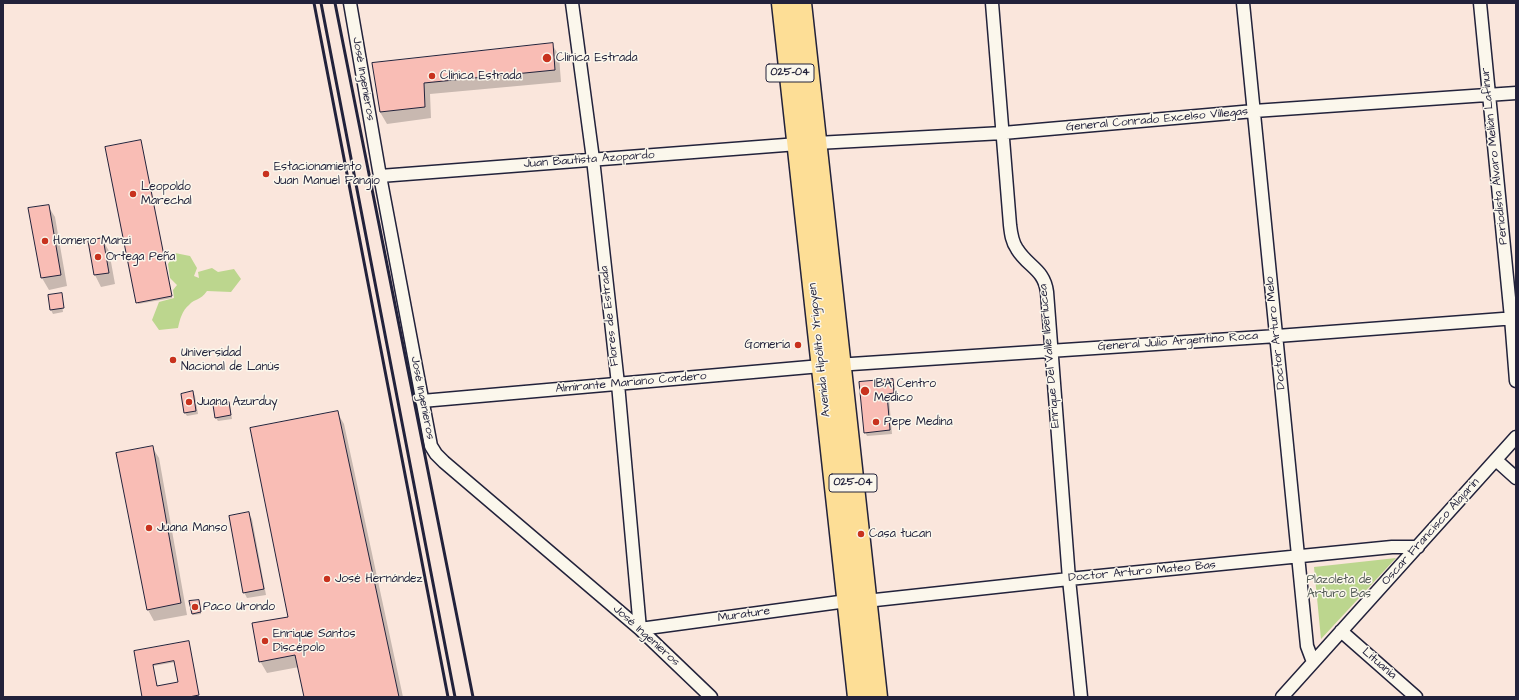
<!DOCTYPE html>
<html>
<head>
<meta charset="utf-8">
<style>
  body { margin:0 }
  #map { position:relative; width:1519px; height:700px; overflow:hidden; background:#fae6dc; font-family:"Architects Daughter",sans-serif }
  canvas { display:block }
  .frame { position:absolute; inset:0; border:4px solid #22223b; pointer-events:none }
</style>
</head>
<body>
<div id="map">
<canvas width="1519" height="700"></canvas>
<div class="frame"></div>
</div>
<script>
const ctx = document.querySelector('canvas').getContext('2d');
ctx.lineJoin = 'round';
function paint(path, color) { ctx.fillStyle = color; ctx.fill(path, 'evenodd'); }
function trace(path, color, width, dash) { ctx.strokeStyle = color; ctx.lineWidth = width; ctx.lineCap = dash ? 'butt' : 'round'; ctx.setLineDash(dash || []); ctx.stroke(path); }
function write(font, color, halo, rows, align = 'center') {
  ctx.font = font + ' "Architects Daughter",sans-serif'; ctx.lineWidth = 3; ctx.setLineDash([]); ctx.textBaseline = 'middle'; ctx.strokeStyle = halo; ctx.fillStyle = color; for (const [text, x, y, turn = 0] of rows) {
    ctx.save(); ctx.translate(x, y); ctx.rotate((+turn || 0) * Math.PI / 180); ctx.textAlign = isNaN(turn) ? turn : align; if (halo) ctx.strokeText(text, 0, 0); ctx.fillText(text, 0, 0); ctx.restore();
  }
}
const green = new Path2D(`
  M175,253L190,256L197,268L194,276L199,278L198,272L212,268L218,272L234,269L241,279L231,292L207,291C200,301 195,298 189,305C182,311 180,319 178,328L159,330L152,320L159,302L174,298L173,290L177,285L170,278L168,264Z
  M1396,558L1321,639L1314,567Z`);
const shadow = new Path2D(`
  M552,44L559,56L561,82L430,94L431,118L387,124L380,112L373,64Z
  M141,142L172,298L138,304L106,148Z
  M48,206L55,217L67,286L49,290L42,278L30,209Z
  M102,239L109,251L115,284L101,287L95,275L89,242Z
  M49,296L61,297L63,312L53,314L51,310Z
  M892,380L894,384L896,397L889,398L892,434L867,436L865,432Z
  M193,392L195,396L198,414L187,416L185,413Z
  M228,403L230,407L232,419L218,421L216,418Z
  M337,412L344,424L403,697H305L299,667L267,673L260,661L289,617Z
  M152,447L159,458L187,615L154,621L148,610Z
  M249,514L252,519L266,595L247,598L244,592Z
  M199,602L201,614L193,615V614Z
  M189,643L199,697H143L135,652ZM176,662L180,683L157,687L153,666Z`);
const building = new Path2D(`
  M553,43L555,70L424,83L425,107L380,112L372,63Z
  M141,140L172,296L136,303L105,147Z
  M49,205L61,275L41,278L28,208Z
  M103,238L109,273L94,275L88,241Z
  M62,293L64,308L50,310L48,295Z
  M893,379L894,393L887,394L890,430L864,433L859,382Z
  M193,391L196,411L184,413L181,394Z
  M229,402L231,415L215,418L213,405Z
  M338,411L399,697H304L295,655L259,662L252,623L288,617L250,428Z
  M153,446L181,603L147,610L116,453Z
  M249,512L264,589L243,593L229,516Z
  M199,600L201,612L192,614L189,601Z
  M189,641L199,695L189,697H142L134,651ZM174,661L178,682L157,686L153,665Z`);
const minor = new Path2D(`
  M350,3L380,176L431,446L436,454L444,462L640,629L711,697
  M572,3L593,159L618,384L640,629
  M992,3L1010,225C1011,234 1012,242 1017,249C1028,267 1044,269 1047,292L1069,579L1081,697
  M1243,3L1307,646L1313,662
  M1480,3L1511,318L1516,381
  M380,176L798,144L1003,133L1254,111L1516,93
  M422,401L821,366L1277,336L1516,318
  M1496,460L1516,478
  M866,601L1069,579L1392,547H1418
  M640,629L847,601
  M1341,631L1416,697
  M1282,697L1516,437`);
const primary = new Path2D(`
  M782,3L858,697
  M801,3L877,697`);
const rail = new Path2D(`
  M314,3L448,697
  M321,3L455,697
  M335,3L473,697`);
const markers = [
  [547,58,5,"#c8321e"],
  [432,76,4,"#c8321e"],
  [266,174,4,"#c8321e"],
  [133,194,4,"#c8321e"],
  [45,241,4,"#c8321e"],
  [98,257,4,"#c8321e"],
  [798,345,4,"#c8321e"],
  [173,360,4,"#c8321e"],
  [865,391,5,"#c8321e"],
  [189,402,4,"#c8321e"],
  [876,422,4,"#c8321e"],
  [149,528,4,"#c8321e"],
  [861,534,4,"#c8321e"],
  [327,579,4,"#c8321e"],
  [195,607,4,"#c8321e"],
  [265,641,4,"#c8321e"]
];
const shields = [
  [790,73,48],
  [853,483,48]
];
const shieldNames = [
  ["025-04",790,73],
  ["025-04",853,483]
];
const poiNames = [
  ["Clinica Estrada",556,58],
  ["Clínica Estrada",440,76],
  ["Estacionamiento",274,167],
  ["Juan Manuel Fangio",274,181],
  ["Leopoldo",141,187],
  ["Marechal",141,201],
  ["Homero Manzi",53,241],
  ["Ortega Peña",106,257],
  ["Gomería",790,345,"right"],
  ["Universidad",181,353],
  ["Nacional de Lanús",181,367],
  ["IBA Centro",874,384],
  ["Medico",874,398],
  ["Juana Azurduy",197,402],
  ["Pepe Medina",884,422],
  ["Juana Manso",157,528],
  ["Casa tucan",869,534],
  ["José Hernández",335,579],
  ["Paco Urondo",203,607],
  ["Enrique Santos",273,634],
  ["Discépolo",273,648]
];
const streetNames = [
  ["José Ingenieros",363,79,80],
  ["General Conrado Excelso Villegas",1157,120,-5],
  ["Periodista Álvaro Melián Lafinur",1495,156,-96],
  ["Juan Bautista Azopardo",589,160,-4],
  ["Flores de Estrada",610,316,-96],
  ["Doctor Arturo Melo",1276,333,-96],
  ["General Julio Argentino Roca",1178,342,-4],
  ["Avenida Hipólito Yrigoyen",820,350,-96],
  ["Enrique Del Valle Iberlucea",1050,356,-95],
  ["Almirante Mariano Cordero",631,383,-5],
  ["José Ingenieros",422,398,79],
  ["Oscar Francisco Alajarín",1431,532,-48],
  ["Doctor Arturo Mateo Bas",1142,572,-5],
  ["Murature",744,615,-8],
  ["José Ingenieros",646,636,42],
  ["Lituania",1379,664,41]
];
const parkNames = [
  ["Plazoleta de",1339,580],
  ["Arturo Bas",1339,594]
];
paint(green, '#bcd68e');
paint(shadow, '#0003');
paint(building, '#f9bdb5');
trace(building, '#22223b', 1);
trace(minor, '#22223b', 15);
trace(primary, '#22223b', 23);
trace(minor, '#fbf7ec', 12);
trace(primary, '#fdde96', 20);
trace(rail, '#22223b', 3);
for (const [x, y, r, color] of markers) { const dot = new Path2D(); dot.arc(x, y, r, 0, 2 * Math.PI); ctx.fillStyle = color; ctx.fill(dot); trace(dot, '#fbf7ec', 1.5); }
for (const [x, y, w] of shields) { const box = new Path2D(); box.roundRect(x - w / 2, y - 9, w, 18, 3); ctx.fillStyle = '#fbf7ec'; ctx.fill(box); trace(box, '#22223b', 1); }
write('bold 11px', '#22223b', null, shieldNames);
write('12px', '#22223b', '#fbf7ec', poiNames, 'left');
write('12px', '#22223b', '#fbf7ec', streetNames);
write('12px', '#505854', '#fbf7ec', parkNames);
</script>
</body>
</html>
